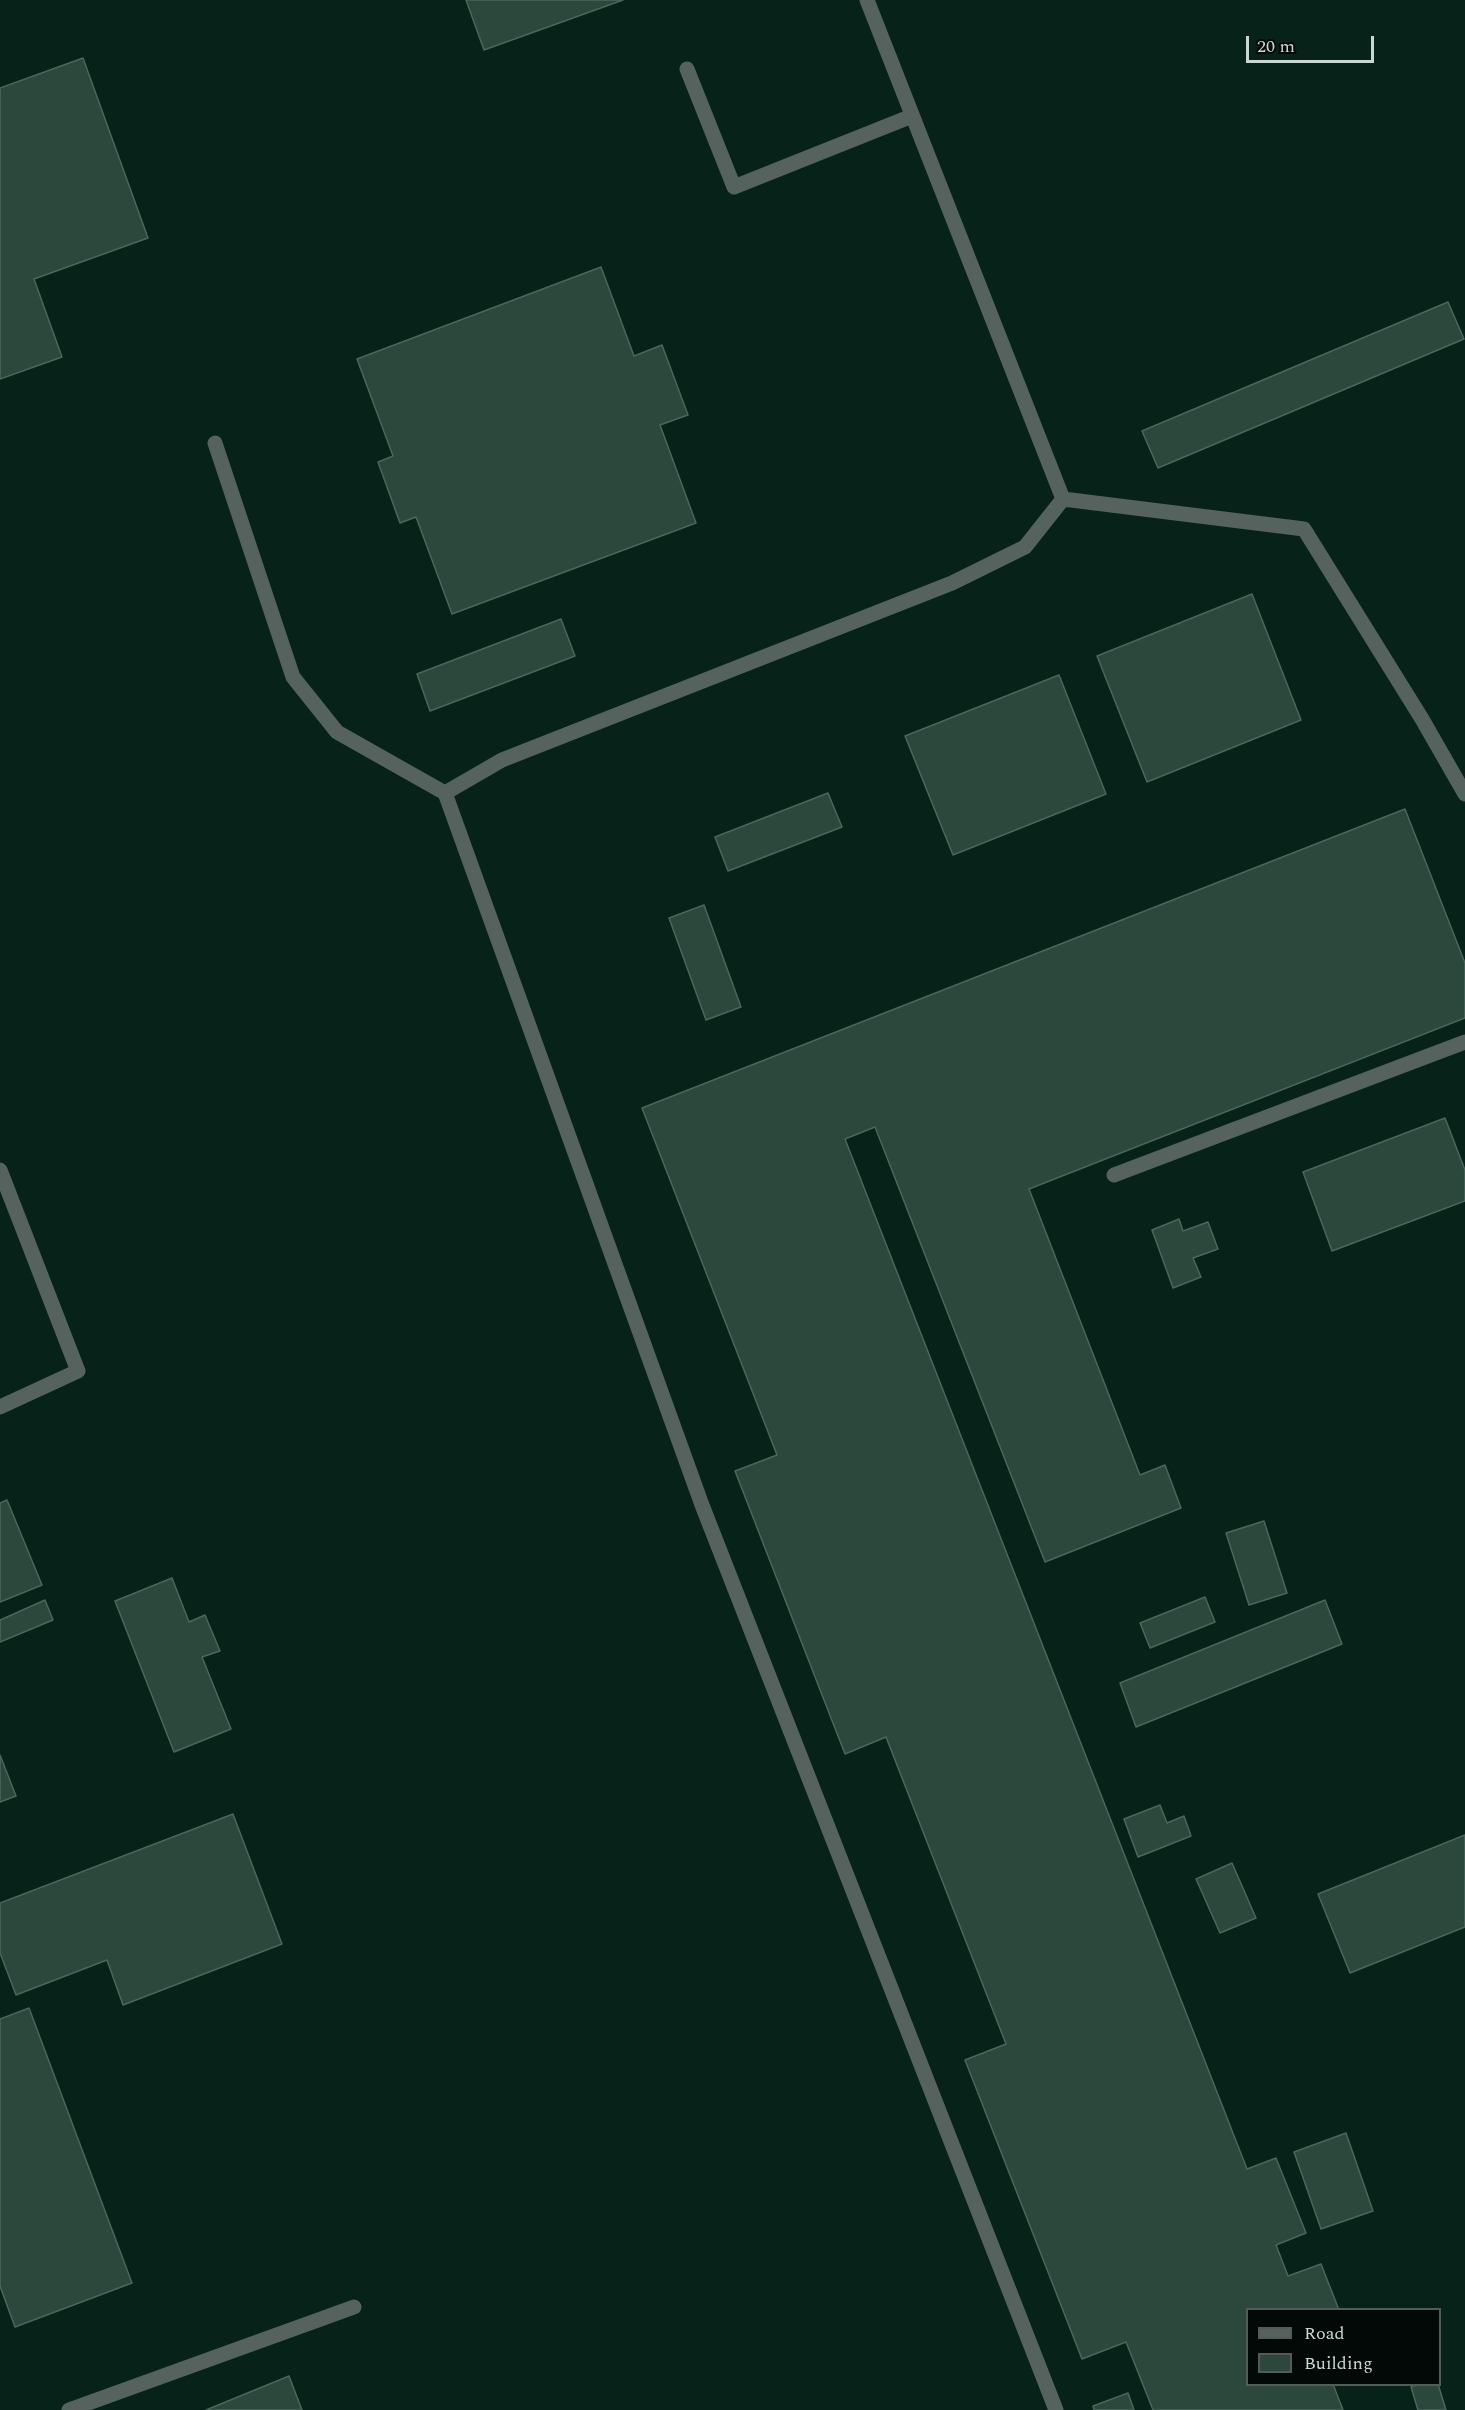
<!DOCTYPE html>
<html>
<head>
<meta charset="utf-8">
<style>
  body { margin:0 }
  #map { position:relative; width:1465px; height:2410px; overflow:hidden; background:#062219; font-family:Spectral,serif }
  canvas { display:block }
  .legend { position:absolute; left:1246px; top:2308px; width:195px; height:78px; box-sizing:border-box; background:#020906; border:2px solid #525c58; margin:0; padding:8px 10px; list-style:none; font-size:18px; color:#c9d9d2 }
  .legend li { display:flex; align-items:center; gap:12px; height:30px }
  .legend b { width:30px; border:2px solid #525c58 }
  .scale { position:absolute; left:1246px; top:36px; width:128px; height:27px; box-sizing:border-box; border:3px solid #c9d9d2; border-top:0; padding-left:8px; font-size:18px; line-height:21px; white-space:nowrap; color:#c9d9d2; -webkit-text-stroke:4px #020906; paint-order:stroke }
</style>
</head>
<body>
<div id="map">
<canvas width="1465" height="2410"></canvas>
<ul class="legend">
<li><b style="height:8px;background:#56625d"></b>Road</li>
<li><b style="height:16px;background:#2c483d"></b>Building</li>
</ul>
<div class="scale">20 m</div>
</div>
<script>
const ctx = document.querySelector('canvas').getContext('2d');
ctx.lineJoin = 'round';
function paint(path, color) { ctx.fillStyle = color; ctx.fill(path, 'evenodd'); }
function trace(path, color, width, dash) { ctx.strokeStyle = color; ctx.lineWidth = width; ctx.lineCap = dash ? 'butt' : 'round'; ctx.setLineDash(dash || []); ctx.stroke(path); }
const building = new Path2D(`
  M466,0H623L484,50Z
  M83,58L148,238L34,279L62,357L0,379V88Z
  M601,267L634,356L662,345L688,415L660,425L696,523L452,614L416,517L400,523L378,462L393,456L357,359Z
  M1448,302L1464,339L1158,468L1142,431Z
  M1252,594L1301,720L1147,782L1097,656Z
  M561,619L575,656L430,711L417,674Z
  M1059,675L1106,794L953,855L905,736Z
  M828,793L842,827L728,871L715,837Z
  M1405,809L1465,963V1018L1029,1189L1140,1475L1165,1465L1181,1508L1045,1562L875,1127L845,1139L1247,2169L1276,2158L1306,2233L1276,2245L1288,2276L1321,2264L1339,2310H1248V2384H1333L1343,2410H1153L1126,2342L1082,2359L965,2060L1006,2044L886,1737L845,1754L735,1471L777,1455L642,1108Z
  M704,905L741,1007L706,1020L669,918Z
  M1445,1118L1465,1170V1201L1332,1251L1303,1172Z
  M1179,1219L1183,1231L1208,1222L1218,1249L1193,1258L1201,1277L1173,1288L1152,1230Z
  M7,1500L42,1585L0,1602V1503Z
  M1264,1521L1287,1593L1249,1605L1226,1533Z
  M172,1578L189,1622L205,1615L220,1651L202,1657L231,1729L174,1752L115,1601Z
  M1205,1597L1215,1622L1150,1648L1140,1623Z
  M45,1600L53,1620L0,1642V1620Z
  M1325,1600L1342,1644L1136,1727L1120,1683Z
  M0,1755L16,1796L0,1802Z
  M1160,1805L1167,1823L1184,1816L1191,1836L1138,1857L1124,1819Z
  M233,1814L282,1944L123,2005L107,1960L16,1995L0,1953V1903Z
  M1465,1835V1927L1350,1973L1318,1894Z
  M1232,1863L1256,1918L1220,1933L1196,1879Z
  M29,2008L132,2283L15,2327L0,2286V2019Z
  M1346,2133L1373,2211L1321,2229L1294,2152Z
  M289,2376L302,2410H206Z
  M1418,2384H1438L1446,2410H1418L1411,2387Z
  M1128,2393L1134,2410H1094L1093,2406Z`);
const minor = new Path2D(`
  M867,0L1063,499
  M687,69L734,187L912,116
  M215,443L293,677L337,732L445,793
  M1063,499L1304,529L1422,719L1465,794
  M0,1170L78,1371L0,1407
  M1114,1175L1465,1042
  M69,2410L354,2307
  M1056,2410L702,1505L445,793L502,760L952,583L1025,547L1063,499`);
paint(building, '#2c483d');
trace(building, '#4a675b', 1.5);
trace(minor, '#56625d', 15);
</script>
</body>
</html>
